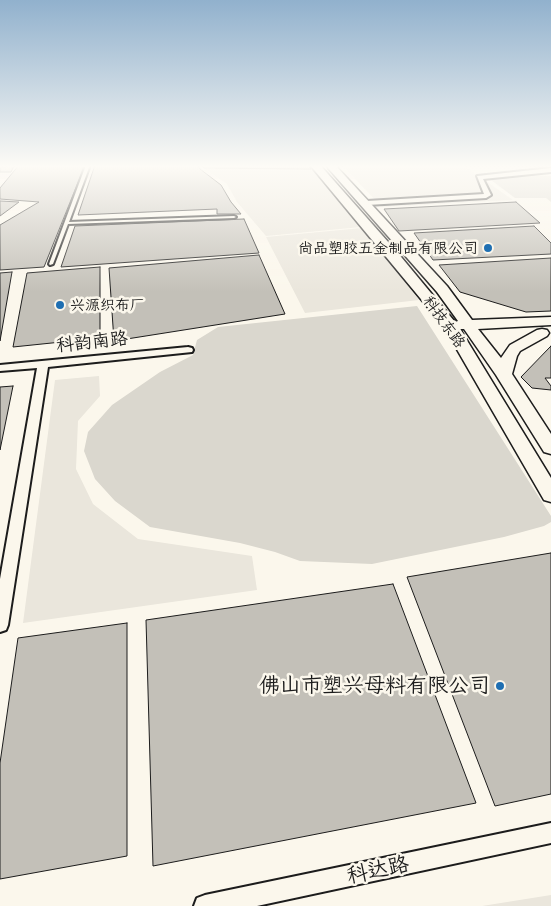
<!DOCTYPE html>
<meta charset="utf-8">
<style>
body{margin:0}
canvas{display:block;background:#fbf7ec}
</style>
<canvas width="551" height="906"></canvas>
<script>
const context = document.querySelector('canvas').getContext('2d');
context.lineJoin = 'round';
function fill(path, color) { context.fillStyle = color; context.fill(path, 'evenodd'); }
const poly = rows => new Path2D(rows.map(r => 'M' + r).join(''));
function trace(path, color, width, dash) { context.strokeStyle = color; context.lineWidth = width; context.lineCap = dash ? 'butt' : 'round'; context.setLineDash(dash || []); context.stroke(path); }
function write(font, color, halo, rows, align = 'center') {
  context.font = font + ' Mali,"LXGW WenKai TC",sans-serif'; context.lineWidth = 5; context.setLineDash([]); context.textBaseline = 'middle'; context.strokeStyle = halo; context.fillStyle = color; for (const [text, x, y, turn = 0] of rows) {
    context.save(); context.translate(x, y); context.rotate((+turn || 0) * Math.PI / 180); context.textAlign = isNaN(turn) ? turn : align; if (halo) context.strokeText(text, 0, 0); context.fillText(text, 0, 0); context.restore();
  }
}
fill(poly([
 [342,165,463,165,513,200,382,207],
 [205,169,312,169,361,227,266,236,237,202,227,184],
 [362,228,419,300,305,313,266,237],
 [99,376,100,396,78,421,76,469,93,504,138,539,252,556,257,590,23,623,55,380],
 [551,895,551,906,482,906]
]), '#eae6dc');
fill(poly([
 [526,175,551,176,551,202,546,198,515,198,491,180],
 [417,306,551,516,551,522,544,526,504,537,372,564,300,561,275,552,240,543,150,527,115,501,95,479,84,451,88,432,112,405,160,372,193,355,197,340,218,327]
]), '#dad7ce');
const building = poly([
 [19,165,85,165,44,267,0,270,0,225,39,202,0,199,0,188,19,165],
 [95,165,197,165,200,169,221,185,231,202,241,214,217,214,217,209,78,215,95,165],
 [202,165,308,165,311,169,204,168,202,165],
 [14,166,11,172,0,172,0,167,14,166],
 [0,201,19,202,0,216,0,201],
 [516,202,540,223,399,231,384,209,516,202],
 [244,219,259,253,61,267,75,226,244,219],
 [534,226,551,243,551,254,433,260,414,233,534,226],
 [259,255,285,314,114,341,109,268,259,255],
 [551,258,551,311,526,312,460,292,439,265,551,258],
 [100,267,100,338,13,347,27,273,100,267],
 [12,272,0,341,0,273,12,272],
 [551,346,551,378,545,378,551,386,551,390,532,388,521,377,551,346],
 [13,386,0,450,0,387,13,386],
 [551,553,551,794,495,806,407,577,551,553],
 [393,584,476,803,153,866,146,620,393,584],
 [127,623,127,856,0,879,0,763,18,638,127,623]
]);
fill(building, '#c3c0b8');
trace(building, '#1c1c1c', 1);
const lane = poly([
 [86,165,90,165,69,222,234,216,236,217,234,218,68,224,53,264,50,265,49,264,86,165]
]);
const street = poly([
 [551,168,551,172,483,179,491,195,486,198,367,205,363,203,367,201,484,194,477,176,551,168],
 [188,347,192,348,193,350,192,352,48,367,8,625,6,630,0,632,0,579,37,368,0,371,0,365,188,347],
 [551,823,551,843,257,906,194,906,197,898,205,895,551,823]
]);
const secondary = poly([
 [310,165,320,165,397,252,455,322,458,321,437,292,328,168,327,165,335,165,447,286,472,320,551,317,551,325,478,329,501,358,510,345,537,330,542,329,547,330,549,333,547,336,520,351,517,356,512,374,551,434,551,454,544,452,496,375,464,329,460,329,551,478,551,502,544,500,444,327,310,165]
]);
trace(lane, '#1c1c1c', 4);
trace(street, '#1c1c1c', 4);
trace(secondary, '#1c1c1c', 3);
fill(lane, '#fbf7ec');
fill(street, '#fbf7ec');
fill(secondary, '#fbf7ec');
const sky = context.createLinearGradient(0, 0, 0, 292);
sky.addColorStop(0, '#91b1cd');
sky.addColorStop(0.57, '#fdfbf6');
sky.addColorStop(1, '#fdfbf600');
context.fillStyle = sky;
context.fillRect(0, 0, 551, 292);
for (const [x, y, r, color] of [
 [488,248,5,"#1f6fb2"],
 [60,305,5,"#1f6fb2"],
 [500,686,5,"#1f6fb2"]
]) { const dot = new Path2D(); dot.arc(x, y, r, 0, 2 * Math.PI); context.fillStyle = color; context.fill(dot); trace(dot, '#fbf7ec', 2); }
write('15px', '#1c1c1c', '#fbf7ec', [
 ["尚品塑胶五金制品有限公司",478,248],
 ["兴源织布厂",70,305,"left"]
], 'right');
write('15px', '#1c1c1c', '#fbf7ec', [
 ["科技东路",444,322,54]
]);
write('18px', '#1c1c1c', '#fbf7ec', [
 ["科韵南路",92,342,-6]
]);
write('21px', '#1c1c1c', '#fbf7ec', [
 ["佛山市塑兴母料有限公司",490,686]
], 'right');
write('21px', '#1c1c1c', '#fbf7ec', [
 ["科达路",378,870,-12]
]);
</script>
